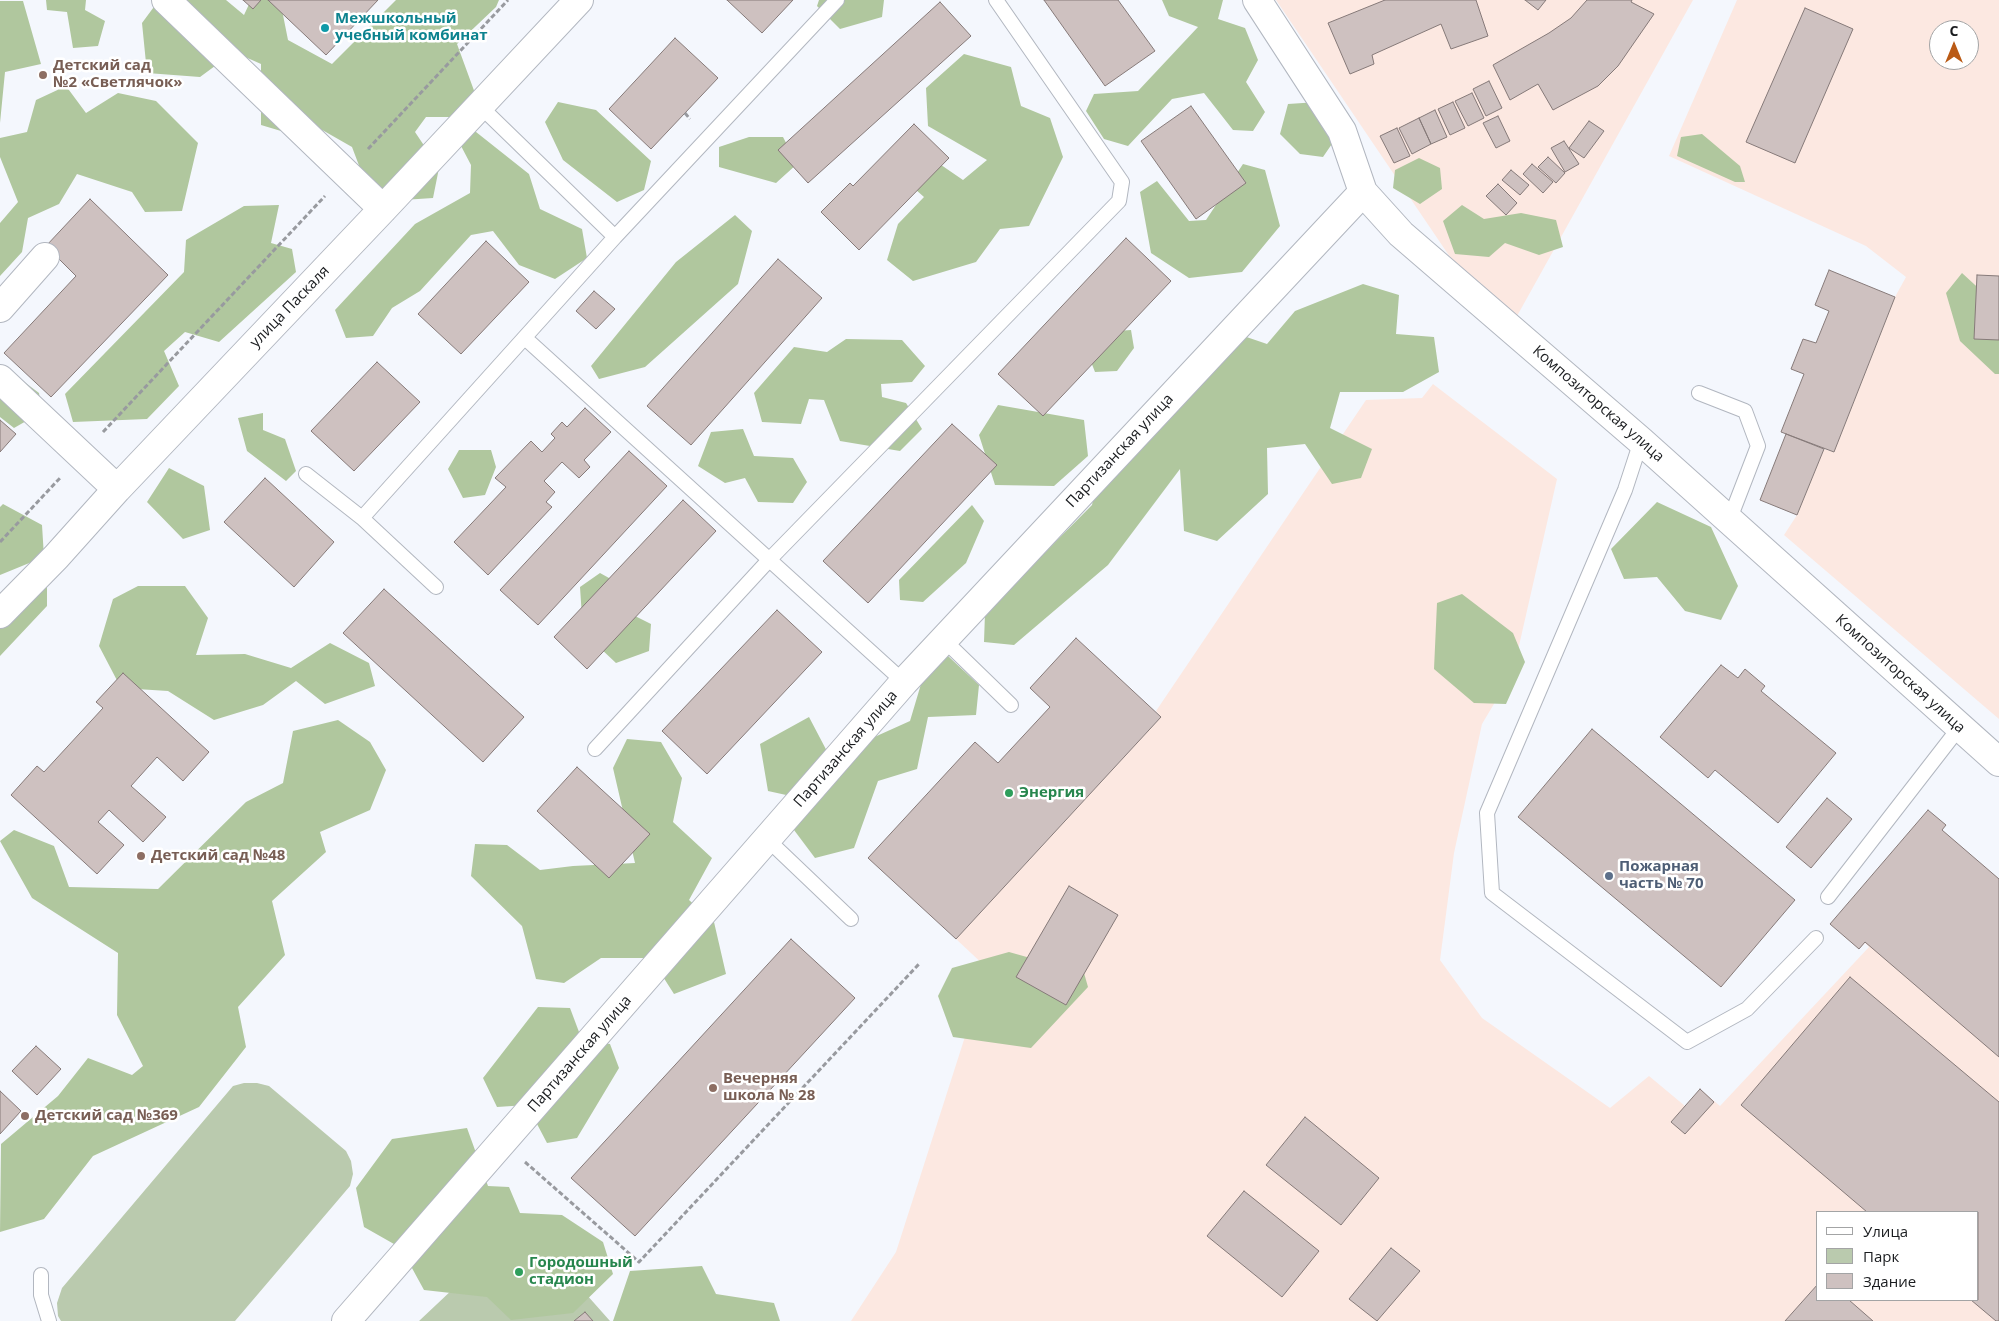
<!DOCTYPE html>
<meta charset="utf-8">
<style>
body{margin:0}
#map{position:relative;width:1999px;height:1321px;overflow:hidden;background:#f4f7fd;font-family:"Open Sans",sans-serif}
canvas{display:block}
.legend{position:absolute;left:1816px;top:1211px;width:162px;height:90px;box-sizing:border-box;background:#fff;border:1px solid #a3a4a5;margin:0;padding:6px 9px;list-style:none;font-size:15px;color:#1a1c1f}
.legend li{display:flex;align-items:center;gap:10px;height:25px}
.legend b{width:25px;border:1px solid #a3a4a5}
.north{position:absolute;left:1929px;top:20px;width:50px;height:50px;box-sizing:border-box;background:#fff;border:1px solid #a3a4a5;border-radius:50%;rotate:0deg;font-size:14px;font-weight:700;line-height:20px;text-align:center;color:#1a1c1f}
.north::after{content:'';display:block;margin:auto;width:18px;height:22px;background:#ba5a15;clip-path:polygon(50% 0,100% 100%,50% 72%,0 100%)}
</style>
<div id="map">
<canvas width="1999" height="1321"></canvas>
<ul class="legend">
<li><b style="height:6px;background:#fff"></b>Улица</li>
<li><b style="height:14px;background:#bacaae"></b>Парк</li>
<li><b style="height:14px;background:#cec1c0"></b>Здание</li>
</ul>
<div class="north">С</div>
</div>
<script>
const context = document.querySelector('canvas').getContext('2d');
context.lineJoin = 'round';
function fill(path, color) { context.fillStyle = color; context.fill(path, 'evenodd'); }
const poly = rows => new Path2D(rows.map(r => 'M' + r).join(''));
function trace(path, color, width, dash) { context.strokeStyle = color; context.lineWidth = width; context.lineCap = dash ? 'butt' : 'round'; context.setLineDash(dash || []); context.stroke(path); }
function write(font, color, halo, rows, align = 'center') {
  context.font = font + ' "Open Sans",sans-serif'; context.lineWidth = 5; context.setLineDash([]); context.textBaseline = 'middle'; context.strokeStyle = halo; context.fillStyle = color; for (const [text, x, y, turn = 0] of rows) {
    context.save(); context.translate(x, y); context.rotate((+turn || 0) * Math.PI / 180); context.textAlign = isNaN(turn) ? turn : align; if (halo) context.strokeText(text, 0, 0); context.fillText(text, 0, 0); context.restore();
  }
}
fill(poly([
 [1276,0,1693,0,1517,316,1450,257],
 [1737,0,1999,0,1999,719,1784,535,1797,515,1824,449,1834,452,1895,297,1906,277,1866,246,1669,156],
 [1939,30,1969,30,1969,60,1939,60],
 [1433,384,1557,479,1513,672,1482,724,1454,853,1440,960,1482,1018,1610,1108,1649,1076,1685,1106,1700,1089,1720,1106,1869,947,1865,943,1859,949,1830,924,1942,830,1999,879,1999,1321,851,1321,896,1252,987,968,956,939,1161,717,1156,711,1366,400,1422,398],
 [1818,1212,1978,1212,1978,1300,1818,1300]
]), '#fce8e1');
fill(poly([
 [244,1083,257,1083,269,1086,346,1151,351,1161,353,1174,350,1186,235,1321,61,1321,58,1316,57,1303,62,1288,233,1086],
 [523,1223,610,1321,419,1321]
]), '#bacaae');
fill(poly([
 [46,0,86,0,85,10,105,21,98,46,73,48,67,12,47,10],
 [159,0,226,0,244,15,251,0,280,0,288,40,332,64,396,0,499,0,496,7,457,44,476,96,456,117,426,117,415,132,439,168,433,198,403,200,366,184,352,147,310,123,281,131,261,125,261,64,234,52,200,77,147,73,142,23],
 [819,0,884,0,882,17,840,29,817,6],
 [1162,0,1223,0,1218,19,1245,28,1258,60,1246,82,1265,112,1253,131,1233,130,1204,93,1172,99,1128,146,1104,139,1086,111,1094,94,1138,91,1198,27,1169,16],
 [0,1,23,1,41,64,5,72,0,123],
 [964,54,1011,67,1021,106,1050,118,1063,157,1029,226,1000,229,976,262,913,281,887,260,898,224,924,197,907,182,928,156,963,180,987,160,928,126,926,88],
 [66,86,86,113,118,93,156,101,198,143,182,211,145,212,132,192,77,174,59,204,28,218,22,252,0,276,0,223,18,202,0,157,0,138,27,132,36,100],
 [558,102,596,110,651,161,644,190,617,202,563,160,545,122],
 [1318,102,1336,138,1323,157,1300,154,1280,134,1288,104],
 [471,128,529,174,540,209,582,229,587,258,555,279,519,265,493,231,471,235,420,291,392,308,373,336,346,338,335,310,415,224,470,193,471,165,460,144],
 [1702,134,1740,166,1745,182,1735,182,1677,156,1681,137],
 [749,137,783,137,797,164,776,183,719,167,719,147],
 [1419,158,1440,168,1442,189,1420,204,1393,188,1395,170],
 [1243,164,1265,170,1280,226,1242,272,1189,278,1151,253,1140,192,1157,181,1189,221,1206,220],
 [279,205,271,243,292,249,296,272,219,342,185,332,164,351,179,386,147,419,73,422,65,394,184,272,186,240,244,206],
 [1462,205,1484,219,1521,213,1556,220,1563,247,1539,255,1505,243,1489,257,1455,254,1443,221],
 [735,215,752,231,738,284,645,367,599,379,591,366,676,262],
 [1962,273,1999,307,1999,374,1995,374,1960,341,1946,293],
 [1363,284,1399,295,1396,334,1434,337,1439,372,1403,392,1340,392,1330,428,1372,449,1361,478,1332,484,1305,444,1267,448,1268,494,1217,541,1184,531,1180,469,1108,565,1014,645,984,642,985,613,1092,505,1100,465,1223,329,1267,344,1295,311],
 [1131,330,1134,348,1117,371,1095,372,1086,349,1103,332],
 [846,339,902,340,925,366,912,382,881,384,882,397,906,403,922,429,900,451,840,441,824,400,809,399,801,424,762,422,754,393,794,347,827,352],
 [7,369,39,393,42,412,14,428,0,417,0,374],
 [998,405,1084,420,1088,456,1054,486,995,485,979,435],
 [263,413,263,430,285,439,296,471,286,481,247,451,238,418],
 [743,429,754,456,793,458,807,482,793,503,758,502,745,478,725,483,698,466,711,432],
 [459,450,491,450,496,467,485,495,463,498,448,469],
 [169,468,204,486,210,530,183,539,147,502],
 [1657,502,1711,527,1738,586,1721,620,1685,611,1657,577,1624,579,1611,549],
 [3,504,42,525,44,557,0,575,0,507],
 [972,505,984,521,966,563,923,602,900,600,899,580],
 [600,573,618,583,623,610,651,624,649,651,616,663,583,632,580,587],
 [47,581,47,606,0,656,0,599],
 [138,586,185,586,208,618,196,655,245,654,291,668,330,643,369,663,375,686,325,704,296,681,263,705,214,720,168,691,121,688,99,646,113,599],
 [1462,594,1513,633,1525,662,1506,704,1474,703,1434,669,1437,603],
 [948,656,979,685,976,715,928,717,917,769,878,781,854,848,815,858,791,826,809,800,768,791,760,744,809,717,830,757,910,721,924,674],
 [338,720,370,742,386,770,370,810,320,832,326,852,272,901,285,955,238,1007,246,1047,199,1107,93,1156,44,1219,0,1232,1,1144,58,1096,88,1058,132,1075,143,1066,117,1015,118,953,32,898,0,841,14,830,54,846,69,887,158,889,246,802,283,783,293,731],
 [627,739,661,742,682,778,673,822,712,858,689,900,714,922,726,974,674,994,651,958,601,958,564,983,536,979,522,926,471,876,475,844,507,845,540,870,573,866,635,863,613,768],
 [1076,945,1088,987,1031,1048,953,1037,938,996,952,968,1009,952,1041,961],
 [538,1007,570,1008,582,1040,610,1044,619,1068,577,1138,547,1143,527,1105,497,1107,483,1078],
 [467,1128,488,1186,509,1187,520,1213,562,1215,603,1242,613,1274,573,1313,511,1320,487,1297,424,1290,401,1248,364,1227,356,1188,392,1139],
 [702,1266,716,1294,774,1303,780,1321,613,1321,630,1271]
]), '#b0c79e');
const building = poly([
 [243,0,261,0,253,9,243,0],
 [268,0,378,0,326,55,268,0],
 [727,0,793,0,762,33,727,0],
 [1044,0,1118,0,1155,51,1105,86,1044,0],
 [1385,0,1476,0,1488,36,1451,49,1441,24,1372,55,1374,64,1350,74,1328,23,1385,0],
 [1525,0,1546,0,1538,10,1525,0],
 [1587,0,1632,0,1631,2,1654,14,1618,66,1598,86,1553,110,1538,84,1510,100,1493,65,1549,33,1571,18,1587,0],
 [940,2,971,36,808,183,778,150,940,2],
 [1805,8,1853,29,1795,163,1746,142,1805,8],
 [675,38,718,78,651,149,609,109,675,38],
 [1489,81,1502,108,1486,116,1473,89,1489,81],
 [1472,93,1484,118,1468,126,1455,101,1472,93],
 [1453,102,1465,128,1450,135,1438,109,1453,102],
 [1191,106,1246,183,1196,219,1141,141,1191,106],
 [1435,110,1447,137,1431,144,1419,118,1435,110],
 [1498,116,1510,141,1496,148,1483,123,1498,116],
 [1419,118,1431,144,1412,154,1399,128,1419,118],
 [1589,121,1604,131,1584,158,1569,148,1589,121],
 [914,124,949,158,859,250,821,212,850,183,853,186,914,124],
 [1397,128,1410,156,1394,163,1380,136,1397,128],
 [1564,141,1579,164,1565,172,1551,148,1564,141],
 [1548,157,1565,173,1556,183,1538,167,1548,157],
 [1532,164,1553,182,1543,193,1523,174,1532,164],
 [1511,170,1529,185,1520,195,1502,180,1511,170],
 [1498,184,1517,203,1506,215,1486,196,1498,184],
 [90,199,168,275,51,397,4,353,76,276,46,246,90,199],
 [1126,238,1171,281,1043,416,998,374,1126,238],
 [486,241,529,282,461,354,418,314,486,241],
 [778,259,822,298,691,445,647,406,778,259],
 [1829,270,1895,297,1834,452,1781,432,1804,374,1791,369,1803,339,1816,343,1829,311,1815,305,1829,270],
 [1977,275,1999,276,1999,340,1974,339,1977,275],
 [594,291,615,309,596,329,576,311,594,291],
 [377,362,420,402,354,471,311,431,377,362],
 [585,408,611,432,584,460,590,467,579,478,562,462,544,481,555,492,546,502,552,507,488,575,454,542,506,487,495,478,531,441,542,452,555,438,551,434,562,422,567,427,585,408],
 [0,420,16,434,0,452,0,420],
 [952,424,997,465,868,603,823,561,952,424],
 [1786,434,1824,449,1797,515,1760,500,1786,434],
 [629,451,667,486,538,625,500,590,629,451],
 [265,478,334,542,294,587,224,522,265,478],
 [683,500,716,531,587,669,554,637,683,500],
 [384,589,524,717,483,762,343,633,384,589],
 [777,610,822,652,707,774,662,731,777,610],
 [1076,638,1161,717,956,939,868,858,975,742,998,763,1050,707,1030,688,1076,638],
 [1721,665,1738,678,1745,669,1765,686,1761,691,1836,753,1778,823,1715,770,1708,778,1660,737,1721,665],
 [123,673,209,752,183,781,157,757,131,786,166,817,143,842,109,810,98,822,124,845,97,874,11,795,37,766,44,772,103,708,96,702,123,673],
 [1592,729,1795,900,1721,987,1518,817,1592,729],
 [577,767,650,834,609,878,537,811,577,767],
 [1827,798,1852,819,1811,868,1786,847,1827,798],
 [1928,810,1946,825,1942,830,1999,879,1999,1057,1865,942,1859,949,1830,924,1928,810],
 [1069,886,1118,915,1066,1005,1016,977,1069,886],
 [791,939,855,998,635,1236,571,1178,791,939],
 [1850,977,1999,1102,1999,1321,1996,1321,1971,1300,1978,1300,1978,1212,1867,1212,1741,1105,1850,977],
 [36,1046,61,1069,37,1095,12,1071,36,1046],
 [1700,1089,1714,1102,1685,1134,1671,1122,1700,1089],
 [0,1091,21,1111,0,1134,0,1091],
 [1305,1117,1379,1178,1341,1225,1266,1165,1305,1117],
 [1244,1191,1319,1251,1282,1297,1207,1236,1244,1191],
 [1391,1248,1420,1271,1377,1321,1349,1299,1391,1248],
 [1818,1284,1818,1300,1849,1300,1873,1321,1785,1321,1818,1284],
 [585,1312,593,1321,574,1321,585,1312]
]);
fill(building, '#cec1c0');
trace(building, '#867a79', 1);
const service = poly([
 [615,237,837,0],
 [525,338,904,682],
 [1699,393,1745,411,1758,446,1729,521],
 [1641,441,1625,490,1487,813,1492,893,1687,1042,1747,1009,1816,938],
 [306,474,362,518,436,587],
 [362,518,615,237,480,106],
 [944,640,1011,705],
 [595,749,769,560,1119,201,1122,182,996,0],
 [767,839,851,919],
 [1828,897,1959,728],
 [41,1275,41,1295,49,1321]
]);
const minor = poly([
 [166,0,383,209],
 [1257,0,1342,131,1363,192,1401,234,1641,441,1999,762],
 [0,308,45,257],
 [0,379,117,489],
 [0,614,56,557,117,489,383,209,579,0],
 [346,1321,904,682,1363,192]
]);
trace(service, '#b2b7c0', 16);
trace(minor, '#b2b7c0', 30);
trace(poly([
 [685,113,690,119],
 [368,149,508,0],
 [103,432,325,196],
 [0,542,60,478],
 [525,1162,639,1262,919,964]
]), '#989a9f', 3, [5, 2.5]);
trace(service, '#fff', 14);
trace(minor, '#fff', 28);
for (const [x, y, r, color] of [
 [325,28,5,"#0f9aa8"],
 [43,75,5,"#8d6e63"],
 [1009,793,5,"#2e9e5b"],
 [141,856,5,"#8d6e63"],
 [1609,876,5,"#5c6f8a"],
 [713,1088,5,"#8d6e63"],
 [25,1116,5,"#8d6e63"],
 [519,1272,5,"#2e9e5b"]
]) { const dot = new Path2D(); dot.arc(x, y, r, 0, 2 * Math.PI); context.fillStyle = color; context.fill(dot); trace(dot, '#fff', 2); }
write('bold 15px', '#0d838f', '#fff', [
 ["Межшкольный",335,19],
 ["учебный комбинат",335,36]
], 'left');
write('bold 15px', '#785e54', '#fff', [
 ["Детский сад",53,66],
 ["№2 «Светлячок»",53,83],
 ["Детский сад №48",151,856],
 ["Вечерняя",723,1079],
 ["школа № 28",723,1096],
 ["Детский сад №369",35,1116]
], 'left');
write('15px', '#1a1c1f', '#fff', [
 ["улица Паскаля",290,307,-46],
 ["Композиторская улица",1598,404,41],
 ["Партизанская улица",1120,451,-47],
 ["Композиторская улица",1900,674,42],
 ["Партизанская улица",846,749,-49],
 ["Партизанская улица",580,1054,-49]
]);
write('bold 15px', '#27864d', '#fff', [
 ["Энергия",1019,793],
 ["Городошный",529,1263],
 ["стадион",529,1280]
], 'left');
write('bold 15px', '#4e5e75', '#fff', [
 ["Пожарная",1619,867],
 ["часть № 70",1619,884]
], 'left');
</script>
